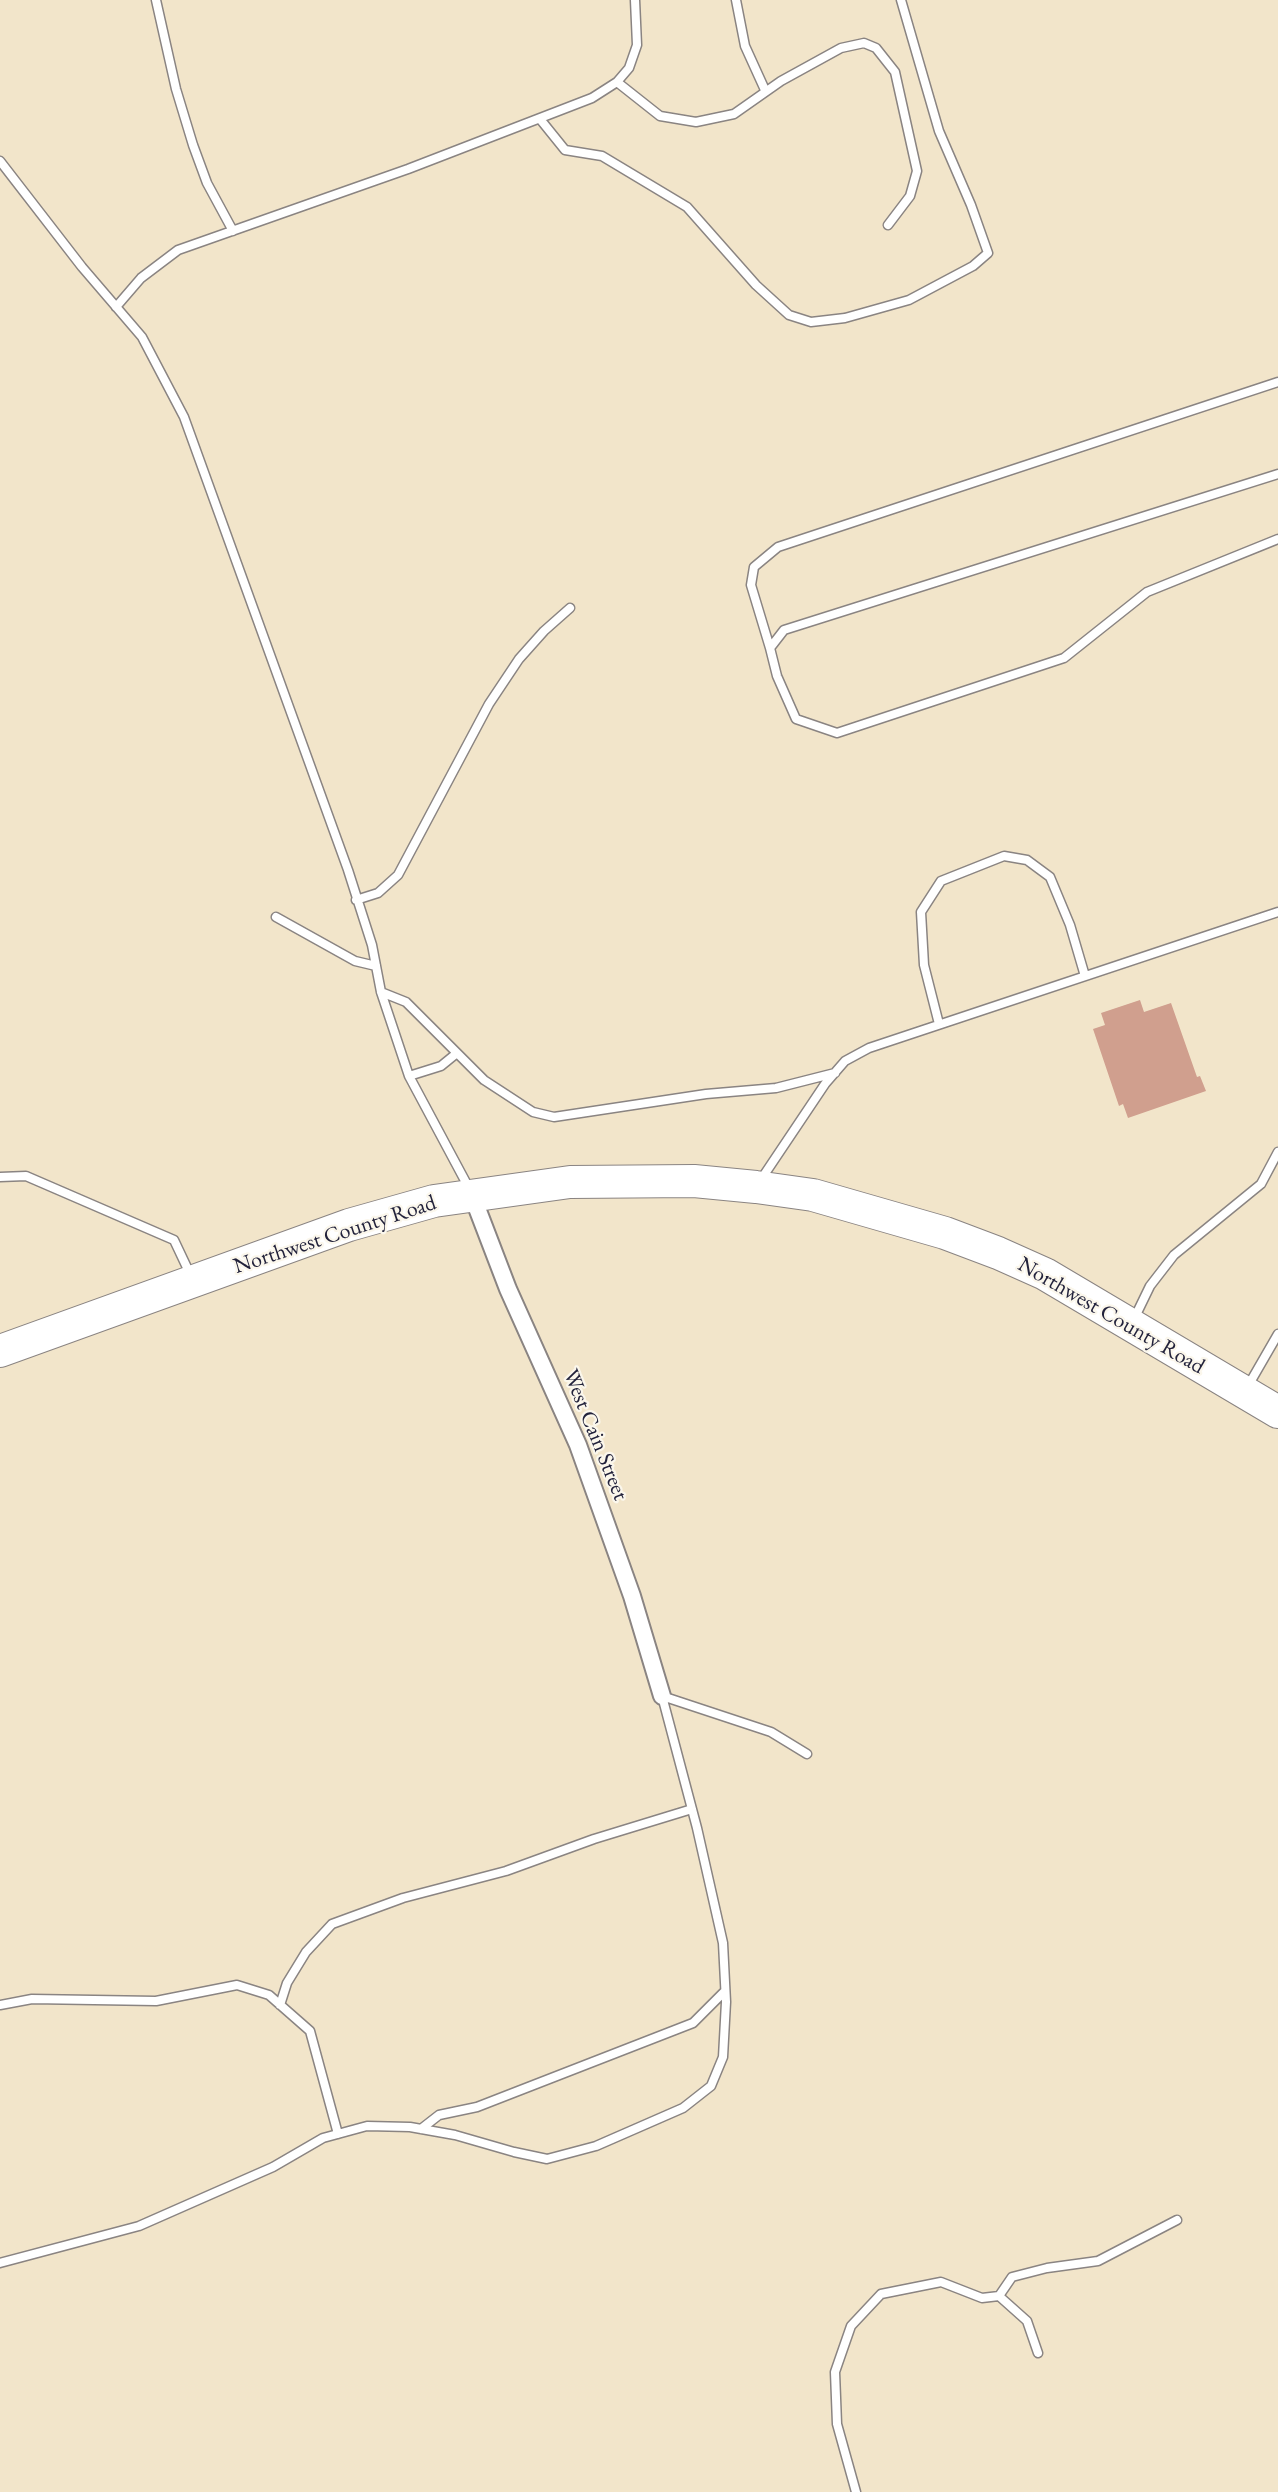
<!DOCTYPE html>
<style>
body{margin:0}
canvas{display:block;background:#f2e5ca}
</style>
<canvas width="1278" height="2492"></canvas>
<script>
const context = document.querySelector('canvas').getContext('2d');
context.lineJoin = 'round';
function fill(path, color) { context.fillStyle = color; context.fill(path, 'evenodd'); }
const poly = rows => new Path2D(rows.map(r => 'M' + r).join(''));
function trace(path, color, width, dash) { context.strokeStyle = color; context.lineWidth = width; context.lineCap = dash ? 'butt' : 'round'; context.setLineDash(dash || []); context.stroke(path); }
function write(font, color, halo, rows, align = 'center') {
  context.font = font + ' "EB Garamond",serif'; context.lineWidth = 4.5; context.setLineDash([]); context.textBaseline = 'middle'; context.strokeStyle = halo; context.fillStyle = color; for (const [text, x, y, turn = 0] of rows) {
    context.save(); context.translate(x, y); context.rotate((+turn || 0) * Math.PI / 180); context.textAlign = isNaN(turn) ? turn : align; if (halo) context.strokeText(text, 0, 0); context.fillText(text, 0, 0); context.restore();
  }
}
fill(poly([
 [1140,1000,1144,1012,1171,1003,1197,1077,1200,1076,1206,1091,1128,1118,1123,1104,1119,1106,1093,1029,1105,1025,1101,1013]
]), '#d09f8e');
const lane = poly([
 [156,0,176,89,193,145,207,183,233,231],
 [736,0,745,46,765,90],
 [617,82,660,116,696,122,734,114,781,81,841,48,864,43,876,48,895,72,917,171,910,196,888,225],
 [540,119,565,150,602,156,687,207,756,285,789,315,811,322,845,318,909,300,973,266,988,253,971,205,939,131,901,0],
 [0,161,82,267,142,337,184,417,348,870,372,945,381,992,409,1076,470,1190],
 [116,307,141,278,178,250,408,169,592,98,617,82,629,68,637,45,635,0],
 [1278,474,784,630,770,648,777,676,796,719,837,733,1064,658,1147,592,1278,539],
 [770,648,751,585,754,567,778,547,1278,382],
 [356,900,378,893,398,875,489,704,519,659,544,631,570,608],
 [276,917,355,961,376,966],
 [381,992,406,1002,484,1080,533,1112,554,1117,706,1094,776,1088,835,1073],
 [939,1024,924,965,921,912,941,881,1004,856,1027,860,1050,877,1070,925,1085,976],
 [409,1076,441,1066,457,1053],
 [0,1177,26,1176,174,1240,191,1276],
 [760,1181,825,1084,845,1061,869,1048,1278,912],
 [1134,1319,1150,1286,1174,1255,1261,1184,1278,1152],
 [1248,1386,1278,1334],
 [662,1696,771,1732,807,1754],
 [0,2005,32,1999,156,2001,237,1985,269,1995,310,2031,338,2134],
 [280,2005,287,1983,306,1952,332,1924,403,1898,506,1871,594,1839,692,1809],
 [421,2129,439,2115,477,2107,693,2023,725,1991],
 [0,2263,139,2226,273,2167,323,2138,367,2126,410,2127,455,2135,514,2152,547,2159,596,2146,683,2108,711,2086,723,2057,726,2002,723,1943,697,1828,662,1696],
 [999,2296,1027,2321,1038,2353],
 [856,2492,837,2424,835,2372,851,2326,881,2294,941,2282,982,2298,999,2296,1012,2277,1047,2268,1098,2261,1177,2220]
]);
const street = poly([
 [472,1195,508,1289,578,1445,632,1596,662,1696]
]);
const highway = poly([
 [0,1351,349,1225,434,1201,570,1182,694,1181,756,1187,813,1195,945,1233,998,1253,1045,1274,1278,1412]
]);
trace(lane, '#8a8482', 11);
trace(street, '#8a8482', 20);
trace(highway, '#8a8482', 34);
trace(lane, '#fff', 8);
trace(street, '#fff', 16);
trace(highway, '#fff', 32);
write('22px', '#22223b', '#fbf7ec', [
 ["Northwest County Road",335,1235,-18],
 ["Northwest County Road",1111,1316,30],
 ["West Cain Street",595,1435,68]
]);
</script>
